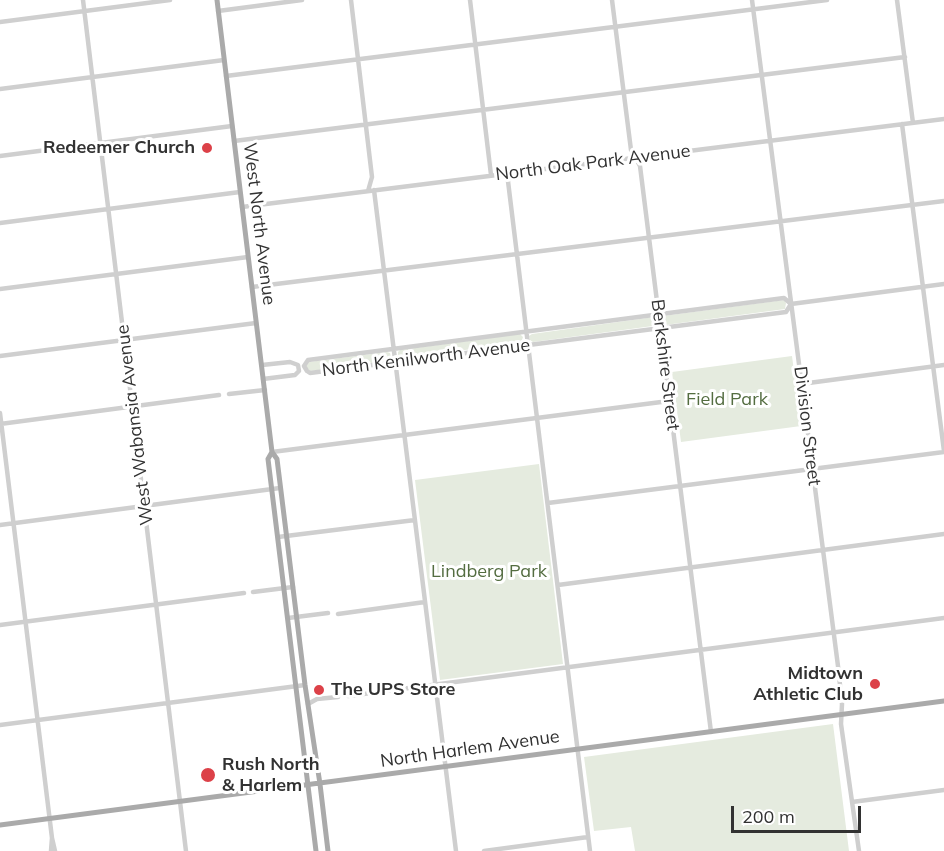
<!DOCTYPE html>
<style>
body{margin:0}
#map{position:relative;width:944px;height:851px;overflow:hidden;background:#fff;font-family:Mulish,sans-serif}
canvas{display:block}
.scale{position:absolute;left:731px;top:806px;width:130px;height:27px;box-sizing:border-box;border:3px solid #323232;border-top:0;padding-left:8px;font-size:18px;line-height:21px;white-space:nowrap;color:#323232;-webkit-text-stroke:4px #fff;paint-order:stroke}
</style>
<div id="map">
<canvas width="944" height="851"></canvas>
<div class="scale">200 m</div>
</div>
<script>
const context = document.querySelector('canvas').getContext('2d');
context.lineJoin = 'round';
function fill(path, color) { context.fillStyle = color; context.fill(path, 'evenodd'); }
const poly = rows => new Path2D(rows.map(r => 'M' + r).join(''));
function trace(path, color, width, dash) { context.strokeStyle = color; context.lineWidth = width; context.lineCap = dash ? 'butt' : 'round'; context.setLineDash(dash || []); context.stroke(path); }
function write(font, color, halo, rows, align = 'center') {
  context.font = font + ' Mulish,sans-serif'; context.lineWidth = 6; context.setLineDash([]); context.textBaseline = 'middle'; context.strokeStyle = halo; context.fillStyle = color; for (const [text, x, y, turn = 0] of rows) {
    context.save(); context.translate(x, y); context.rotate((+turn || 0) * Math.PI / 180); context.textAlign = isNaN(turn) ? turn : align; if (halo) context.strokeText(text, 0, 0); context.fillText(text, 0, 0); context.restore();
  }
}
fill(poly([
 [784,300,786,303,785,309,665,325,662,323,663,316],
 [654,317,656,324,653,326,533,342,530,340,529,336,532,334],
 [520,334,523,337,521,343,401,358,398,357,398,352,400,350],
 [387,352,390,353,391,358,388,361,310,371,306,367,309,362],
 [792,356,801,426,681,442,672,372],
 [539,464,563,664,440,680,415,480],
 [833,724,849,851,635,851,631,827,594,831,584,757]
]), '#e5ebdf');
trace(poly([
 [83,0,186,851],
 [351,0,372,177,368,191],
 [470,0,491,175],
 [612,0,631,150,640,166,711,732],
 [752,0,838,666,842,704,841,724,859,851],
 [897,0,913,123],
 [218,11,302,0],
 [0,22,170,0],
 [226,76,827,0],
 [0,89,224,60],
 [902,124,944,451],
 [234,141,905,57],
 [0,156,232,126],
 [507,173,590,851],
 [374,190,456,851],
 [242,207,944,119],
 [0,223,240,192],
 [252,287,944,201],
 [0,289,248,257],
 [791,304,784,298,308,360,304,366,307,371,310,373,396,362,786,312,791,304,944,284],
 [0,356,256,323],
 [262,365,290,362,298,365,299,371,295,375,263,379],
 [801,384,944,365],
 [229,394,265,390],
 [0,413,52,838,55,851],
 [0,424,219,395],
 [272,452,669,401],
 [548,503,944,452],
 [0,525,280,488],
 [278,537,415,520],
 [558,585,944,534],
 [253,592,293,587],
 [338,614,425,602],
 [288,618,328,613],
 [0,625,244,593],
 [348,696,944,618],
 [308,704,317,699,338,697],
 [0,725,305,685],
 [852,802,944,790],
 [51,851,52,838],
 [484,851,588,837]
]), '#cfcfcf', 4.5);
trace(poly([
 [217,0,272,452,277,459,305,685,320,784,328,851],
 [272,452,268,459,316,851],
 [0,825,944,701]
]), '#aaa', 5);
for (const [x, y, r, color] of [
 [207,148,6,"#dc4148"],
 [875,684,6,"#dc4148"],
 [319,690,6,"#dc4148"],
 [208,775,8,"#dc4148"]
]) { const dot = new Path2D(); dot.arc(x, y, r, 0, 2 * Math.PI); context.fillStyle = color; context.fill(dot); trace(dot, '#fff', 2); }
write('bold 18px', '#323232', '#fff', [
 ["Redeemer Church",195,148],
 ["Midtown",863,674],
 ["Athletic Club",863,695],
 ["The UPS Store",331,690,"left"],
 ["Rush North",222,765,"left"],
 ["& Harlem",222,786,"left"]
], 'right');
write('18px', '#323232', '#fff', [
 ["North Oak Park Avenue",593,163,-7],
 ["West North Avenue",259,224,83],
 ["North Kenilworth Avenue",426,358,-7],
 ["Berkshire Street",665,365,83],
 ["West Wabansia Avenue",135,425,-97],
 ["Division Street",807,426,83],
 ["North Harlem Avenue",470,749,-8]
]);
write('18px', '#546d41', '#fff', [
 ["Field Park",727,400],
 ["Lindberg Park",489,572]
]);
</script>
